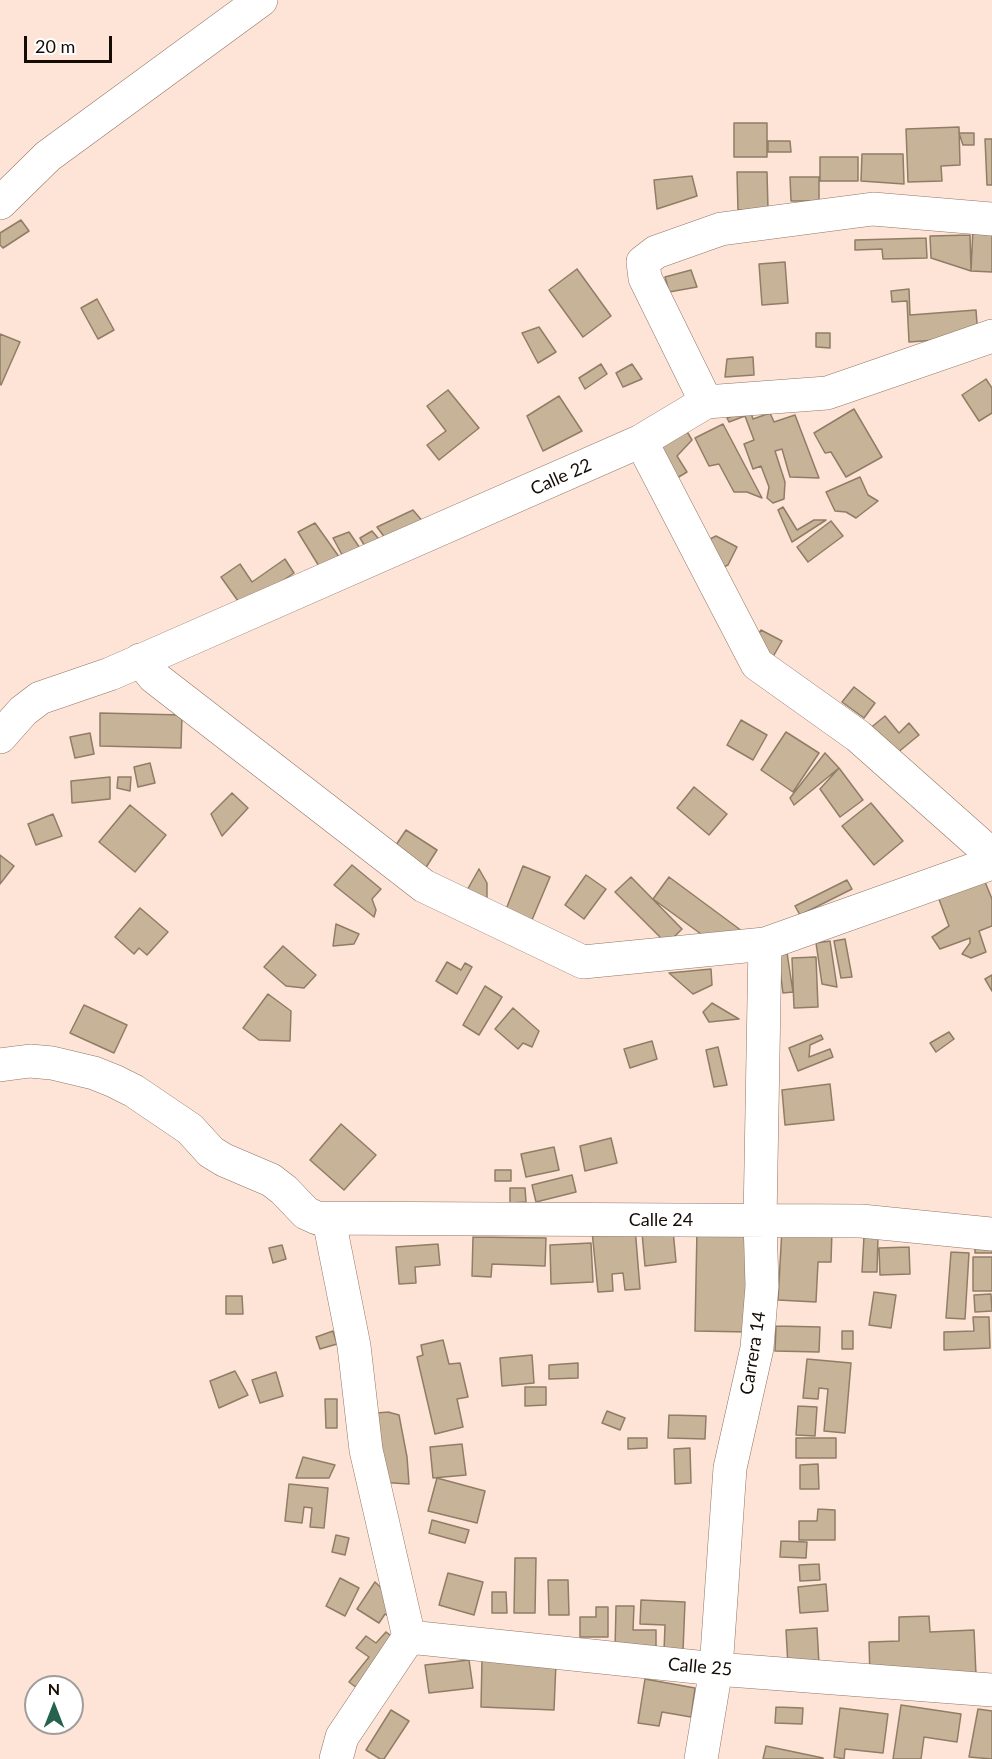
<!DOCTYPE html>
<style>
body{margin:0}
#map{position:relative;width:992px;height:1759px;overflow:hidden;background:#fee4d6;font-family:Lato,sans-serif}
canvas{display:block}
.north{position:absolute;left:24px;top:1675px;width:60px;height:60px;box-sizing:border-box;background:#fff;border:2px solid #a19d9b;border-radius:50%;rotate:0deg;font-size:16px;font-weight:700;line-height:24px;text-align:center;color:#150b05}
.north::after{content:'';display:block;margin:auto;width:21px;height:27px;background:#26634f;clip-path:polygon(50% 0,100% 100%,50% 72%,0 100%)}
.scale{position:absolute;left:24px;top:36px;width:88px;height:27px;box-sizing:border-box;border:3px solid #150b05;border-top:0;padding-left:8px;font-size:18px;line-height:21px;white-space:nowrap;color:#150b05;-webkit-text-stroke:4px #fff;paint-order:stroke}
</style>
<div id="map">
<canvas width="992" height="1759"></canvas>
<div class="north">N</div>
<div class="scale">20 m</div>
</div>
<script>
const context = document.querySelector('canvas').getContext('2d');
context.lineJoin = 'round';
function fill(path, color) { context.fillStyle = color; context.fill(path, 'evenodd'); }
const poly = rows => new Path2D(rows.map(r => 'M' + r).join(''));
function trace(path, color, width, dash) { context.strokeStyle = color; context.lineWidth = width; context.lineCap = dash ? 'butt' : 'round'; context.setLineDash(dash || []); context.stroke(path); }
function write(font, color, halo, rows, align = 'center') {
  context.font = font + ' Lato,sans-serif'; context.lineWidth = 6; context.setLineDash([]); context.textBaseline = 'middle'; context.strokeStyle = halo; context.fillStyle = color; for (const [text, x, y, turn = 0] of rows) {
    context.save(); context.translate(x, y); context.rotate((+turn || 0) * Math.PI / 180); context.textAlign = isNaN(turn) ? turn : align; if (halo) context.strokeText(text, 0, 0); context.fillText(text, 0, 0); context.restore();
  }
}
const building = poly([
 [734,123,767,123,767,157,734,157,734,123],
 [959,127,960,165,941,166,942,181,908,182,906,129,959,127],
 [959,133,974,133,974,145,963,145,959,133],
 [985,139,992,139,992,185,987,185,985,139],
 [768,141,790,141,791,152,768,152,768,141],
 [862,154,903,154,904,184,861,181,862,154],
 [820,157,858,157,858,181,820,181,820,157],
 [737,172,767,172,768,209,738,210,737,172],
 [692,176,697,196,657,209,654,180,692,176],
 [790,177,819,177,819,201,791,201,790,177],
 [21,220,29,231,3,248,0,245,0,233,21,220],
 [973,228,992,229,992,272,971,271,973,228],
 [970,235,971,271,931,258,930,236,970,235],
 [926,238,927,258,883,259,882,249,855,250,855,240,926,238],
 [785,262,788,303,762,305,759,264,785,262],
 [577,269,611,316,583,337,549,290,577,269],
 [691,270,697,287,669,292,665,277,691,270],
 [909,289,910,315,976,310,978,337,909,342,907,301,892,302,891,291,909,289],
 [97,299,114,330,98,339,81,308,97,299],
 [539,327,556,352,538,363,522,333,539,327],
 [816,333,830,333,830,348,816,347,816,333],
 [0,334,20,342,1,385,0,384,0,334],
 [753,357,754,375,725,377,727,359,753,357],
 [601,364,607,374,585,389,579,378,601,364],
 [632,364,642,379,623,387,616,373,632,364],
 [986,379,992,388,992,413,979,421,962,395,986,379],
 [448,390,479,428,439,460,427,445,446,431,427,406,448,390],
 [559,396,582,431,543,451,527,416,559,396],
 [854,409,882,457,846,477,831,452,825,453,814,433,854,409],
 [750,410,753,419,770,413,774,422,795,415,819,478,790,477,782,449,775,451,785,482,784,499,773,503,767,498,769,487,761,466,753,469,744,444,754,440,745,416,729,422,727,418,750,410],
 [723,424,762,498,747,492,734,492,719,464,709,466,695,438,723,424],
 [686,430,692,440,677,456,687,472,672,481,652,451,686,430],
 [860,477,868,495,878,501,856,518,846,512,835,511,826,492,860,477],
 [783,507,797,530,814,520,826,520,792,542,778,510,783,507],
 [413,510,424,523,388,542,377,527,413,510],
 [831,521,843,536,808,562,797,547,831,521],
 [315,523,342,561,322,571,298,532,315,523],
 [372,531,384,545,369,553,360,538,372,531],
 [349,532,364,554,347,564,333,538,349,532],
 [716,536,737,547,728,565,717,570,702,543,716,536],
 [285,559,294,573,243,608,221,577,240,564,252,582,285,559],
 [761,630,782,641,770,662,753,643,761,630],
 [854,687,875,703,864,718,842,702,854,687],
 [100,713,182,715,181,748,100,746,100,713],
 [885,716,899,733,909,723,919,735,891,758,868,730,885,716],
 [741,720,767,735,753,760,727,745,741,720],
 [786,732,819,753,793,792,761,770,786,732],
 [90,733,94,754,75,758,70,737,90,733],
 [825,753,839,768,794,805,790,798,825,753],
 [150,763,155,783,138,787,134,767,150,763],
 [839,768,863,800,840,817,820,789,839,768],
 [110,777,110,799,72,803,71,781,110,777],
 [118,777,131,777,130,791,117,788,118,777],
 [694,787,727,814,709,835,677,808,694,787],
 [232,793,248,808,222,836,211,814,232,793],
 [871,803,903,841,874,865,842,826,871,803],
 [130,805,166,835,135,872,99,842,130,805],
 [53,814,62,836,36,845,28,824,53,814],
 [406,830,437,850,420,877,388,857,406,830],
 [0,855,14,866,0,884,0,855],
 [352,865,381,889,372,899,376,910,374,917,334,885,352,865],
 [523,866,550,877,529,927,503,917,523,866],
 [479,869,487,883,487,904,462,899,479,869],
 [586,875,606,889,584,919,565,905,586,875],
 [631,877,682,929,667,944,615,892,631,877],
 [669,877,742,931,712,942,653,899,669,877],
 [983,877,992,899,992,926,979,931,986,952,971,958,962,954,970,943,970,938,940,949,932,937,949,926,937,894,983,877],
 [847,880,852,889,800,915,795,906,847,880],
 [140,908,168,932,147,955,139,948,134,954,115,937,140,908],
 [336,924,359,934,354,944,333,946,336,924],
 [845,939,852,977,841,978,834,941,845,939],
 [830,941,837,987,822,984,816,943,830,941],
 [283,946,316,975,304,988,286,986,264,967,283,946],
 [786,946,793,992,783,993,777,948,786,946],
 [816,957,818,1007,794,1008,792,958,816,957],
 [447,962,461,970,465,963,472,967,457,994,436,981,447,962],
 [711,969,712,985,693,994,669,973,711,969],
 [992,975,992,991,985,979,992,975],
 [485,986,502,997,479,1035,463,1025,485,986],
 [268,994,291,1011,290,1041,259,1040,243,1028,268,994],
 [712,1003,739,1019,709,1022,703,1012,712,1003],
 [84,1005,127,1025,114,1053,70,1033,84,1005],
 [513,1008,539,1031,532,1047,523,1043,518,1049,495,1029,513,1008],
 [949,1032,954,1039,936,1052,930,1043,949,1032],
 [821,1035,823,1039,810,1045,809,1057,830,1049,833,1057,798,1071,789,1048,821,1035],
 [652,1041,657,1059,630,1068,624,1049,652,1041],
 [718,1047,727,1085,714,1087,706,1050,718,1047],
 [830,1084,834,1120,785,1125,782,1090,830,1084],
 [341,1124,376,1155,344,1190,310,1160,341,1124],
 [611,1138,617,1163,585,1171,580,1146,611,1138],
 [554,1147,559,1170,526,1177,521,1154,554,1147],
 [495,1170,511,1170,511,1181,495,1181,495,1170],
 [572,1175,576,1192,536,1202,532,1185,572,1175],
 [510,1188,525,1188,526,1202,510,1203,510,1188],
 [635,1227,640,1289,625,1290,623,1273,612,1274,613,1291,598,1292,592,1231,635,1227],
 [697,1229,750,1230,749,1332,695,1331,697,1229],
 [782,1229,832,1231,831,1262,818,1262,816,1302,778,1300,782,1229],
 [673,1230,676,1262,645,1266,642,1233,673,1230],
 [864,1236,878,1237,877,1272,862,1272,864,1236],
 [473,1237,546,1238,545,1266,492,1264,491,1277,472,1276,473,1237],
 [591,1243,593,1282,551,1284,550,1245,591,1243],
 [975,1243,992,1243,992,1253,975,1253,975,1243],
 [438,1244,440,1265,415,1267,416,1283,399,1284,396,1247,438,1244],
 [282,1245,286,1259,273,1263,269,1248,282,1245],
 [909,1247,910,1274,880,1275,879,1248,909,1247],
 [951,1252,969,1253,965,1319,946,1318,951,1252],
 [973,1257,992,1257,992,1291,973,1291,973,1257],
 [874,1292,896,1295,891,1328,869,1325,874,1292],
 [991,1294,992,1311,975,1312,974,1295,991,1294],
 [226,1296,242,1296,243,1314,226,1314,226,1296],
 [973,1317,989,1317,990,1348,944,1350,944,1332,974,1331,973,1317],
 [776,1326,820,1327,819,1352,775,1351,776,1326],
 [333,1331,337,1344,320,1349,316,1337,333,1331],
 [842,1331,853,1331,853,1349,842,1349,842,1331],
 [443,1340,449,1364,460,1363,468,1397,457,1399,463,1427,435,1434,417,1357,423,1355,421,1345,443,1340],
 [532,1355,534,1383,502,1386,500,1358,532,1355],
 [807,1359,851,1363,845,1433,824,1431,828,1389,819,1388,818,1399,803,1398,807,1359],
 [578,1363,578,1378,549,1379,549,1365,578,1363],
 [235,1371,248,1395,219,1408,210,1381,235,1371],
 [276,1372,283,1396,260,1403,252,1380,276,1372],
 [525,1387,546,1387,546,1405,525,1406,525,1387],
 [325,1399,337,1399,337,1428,326,1428,325,1399],
 [798,1406,817,1407,815,1436,796,1435,798,1406],
 [607,1411,625,1418,620,1430,602,1423,607,1411],
 [388,1412,399,1415,407,1457,409,1484,378,1482,377,1413,388,1412],
 [669,1415,706,1416,705,1439,668,1438,669,1415],
 [628,1438,647,1438,647,1448,628,1449,628,1438],
 [796,1438,836,1438,836,1458,796,1458,796,1438],
 [462,1444,466,1475,433,1478,430,1447,462,1444],
 [690,1448,691,1483,675,1484,674,1449,690,1448],
 [303,1457,335,1465,329,1478,296,1478,303,1457],
 [818,1464,819,1489,800,1489,800,1465,818,1464],
 [437,1478,485,1491,477,1523,428,1511,437,1478],
 [289,1484,328,1488,324,1528,310,1527,312,1508,304,1507,302,1523,285,1521,289,1484],
 [818,1509,835,1510,835,1540,799,1540,799,1521,817,1521,818,1509],
 [432,1520,469,1530,465,1543,429,1533,432,1520],
 [336,1535,349,1538,345,1555,332,1552,336,1535],
 [781,1541,807,1542,806,1558,780,1557,781,1541],
 [515,1558,536,1558,535,1613,514,1613,515,1558],
 [819,1564,820,1580,800,1581,799,1565,819,1564],
 [448,1573,483,1582,474,1615,439,1605,448,1573],
 [340,1578,359,1588,345,1616,326,1606,340,1578],
 [548,1580,568,1580,569,1615,549,1615,548,1580],
 [375,1582,397,1603,391,1618,385,1614,379,1623,357,1609,375,1582],
 [826,1584,828,1611,800,1613,798,1587,826,1584],
 [492,1592,506,1592,507,1613,492,1613,492,1592],
 [641,1600,685,1602,683,1651,664,1651,665,1625,640,1624,641,1600],
 [616,1606,634,1606,633,1630,656,1630,656,1650,615,1649,616,1606],
 [596,1607,608,1607,608,1637,580,1637,580,1617,596,1617,596,1607],
 [929,1616,930,1632,974,1630,976,1675,870,1677,869,1642,899,1641,899,1617,929,1616],
 [817,1628,819,1664,788,1666,786,1630,817,1628],
 [386,1632,399,1642,361,1691,349,1682,369,1657,356,1648,366,1636,376,1643,386,1632],
 [469,1660,473,1688,429,1693,425,1665,469,1660],
 [482,1660,556,1662,554,1710,481,1707,482,1660],
 [645,1679,695,1688,691,1717,662,1712,659,1726,638,1723,645,1679],
 [901,1705,961,1714,957,1742,924,1737,921,1759,893,1759,901,1705],
 [776,1707,803,1708,802,1724,775,1723,776,1707],
 [840,1708,888,1714,883,1753,845,1749,844,1759,834,1757,840,1708],
 [978,1709,992,1711,992,1759,969,1757,978,1709],
 [391,1710,409,1721,384,1759,380,1759,366,1750,391,1710],
 [766,1746,823,1758,823,1759,763,1759,766,1746]
]);
fill(building, '#c6b398');
trace(building, '#907d65', 1.5);
const minor = poly([
 [0,203,48,156,261,0],
 [706,402,645,278,643,262,656,252,721,229,873,209,992,219],
 [641,441,757,664,858,736,992,855],
 [140,660,154,677,424,886,583,962,765,944,992,863],
 [0,737,23,711,40,698,110,674,156,654,641,441,706,402,827,393,992,336],
 [0,1065,30,1061,52,1063,94,1073,114,1081,134,1091,190,1129,211,1152,224,1160,271,1180,284,1190,306,1213,317,1218,861,1221,992,1234],
 [329,1220,354,1346,366,1450,409,1637,342,1737,336,1759],
 [409,1637,716,1669,992,1690],
 [701,1759,716,1669,730,1468,757,1348,762,1286,760,1220,765,944]
]);
trace(minor, '#917565', 34);
trace(minor, '#fff', 33);
write('18px', '#150b05', '#fff', [
 ["Calle 22",561,477,-24],
 ["Calle 24",661,1220],
 ["Carrera 14",753,1353,-81],
 ["Calle 25",700,1667,5]
]);
</script>
